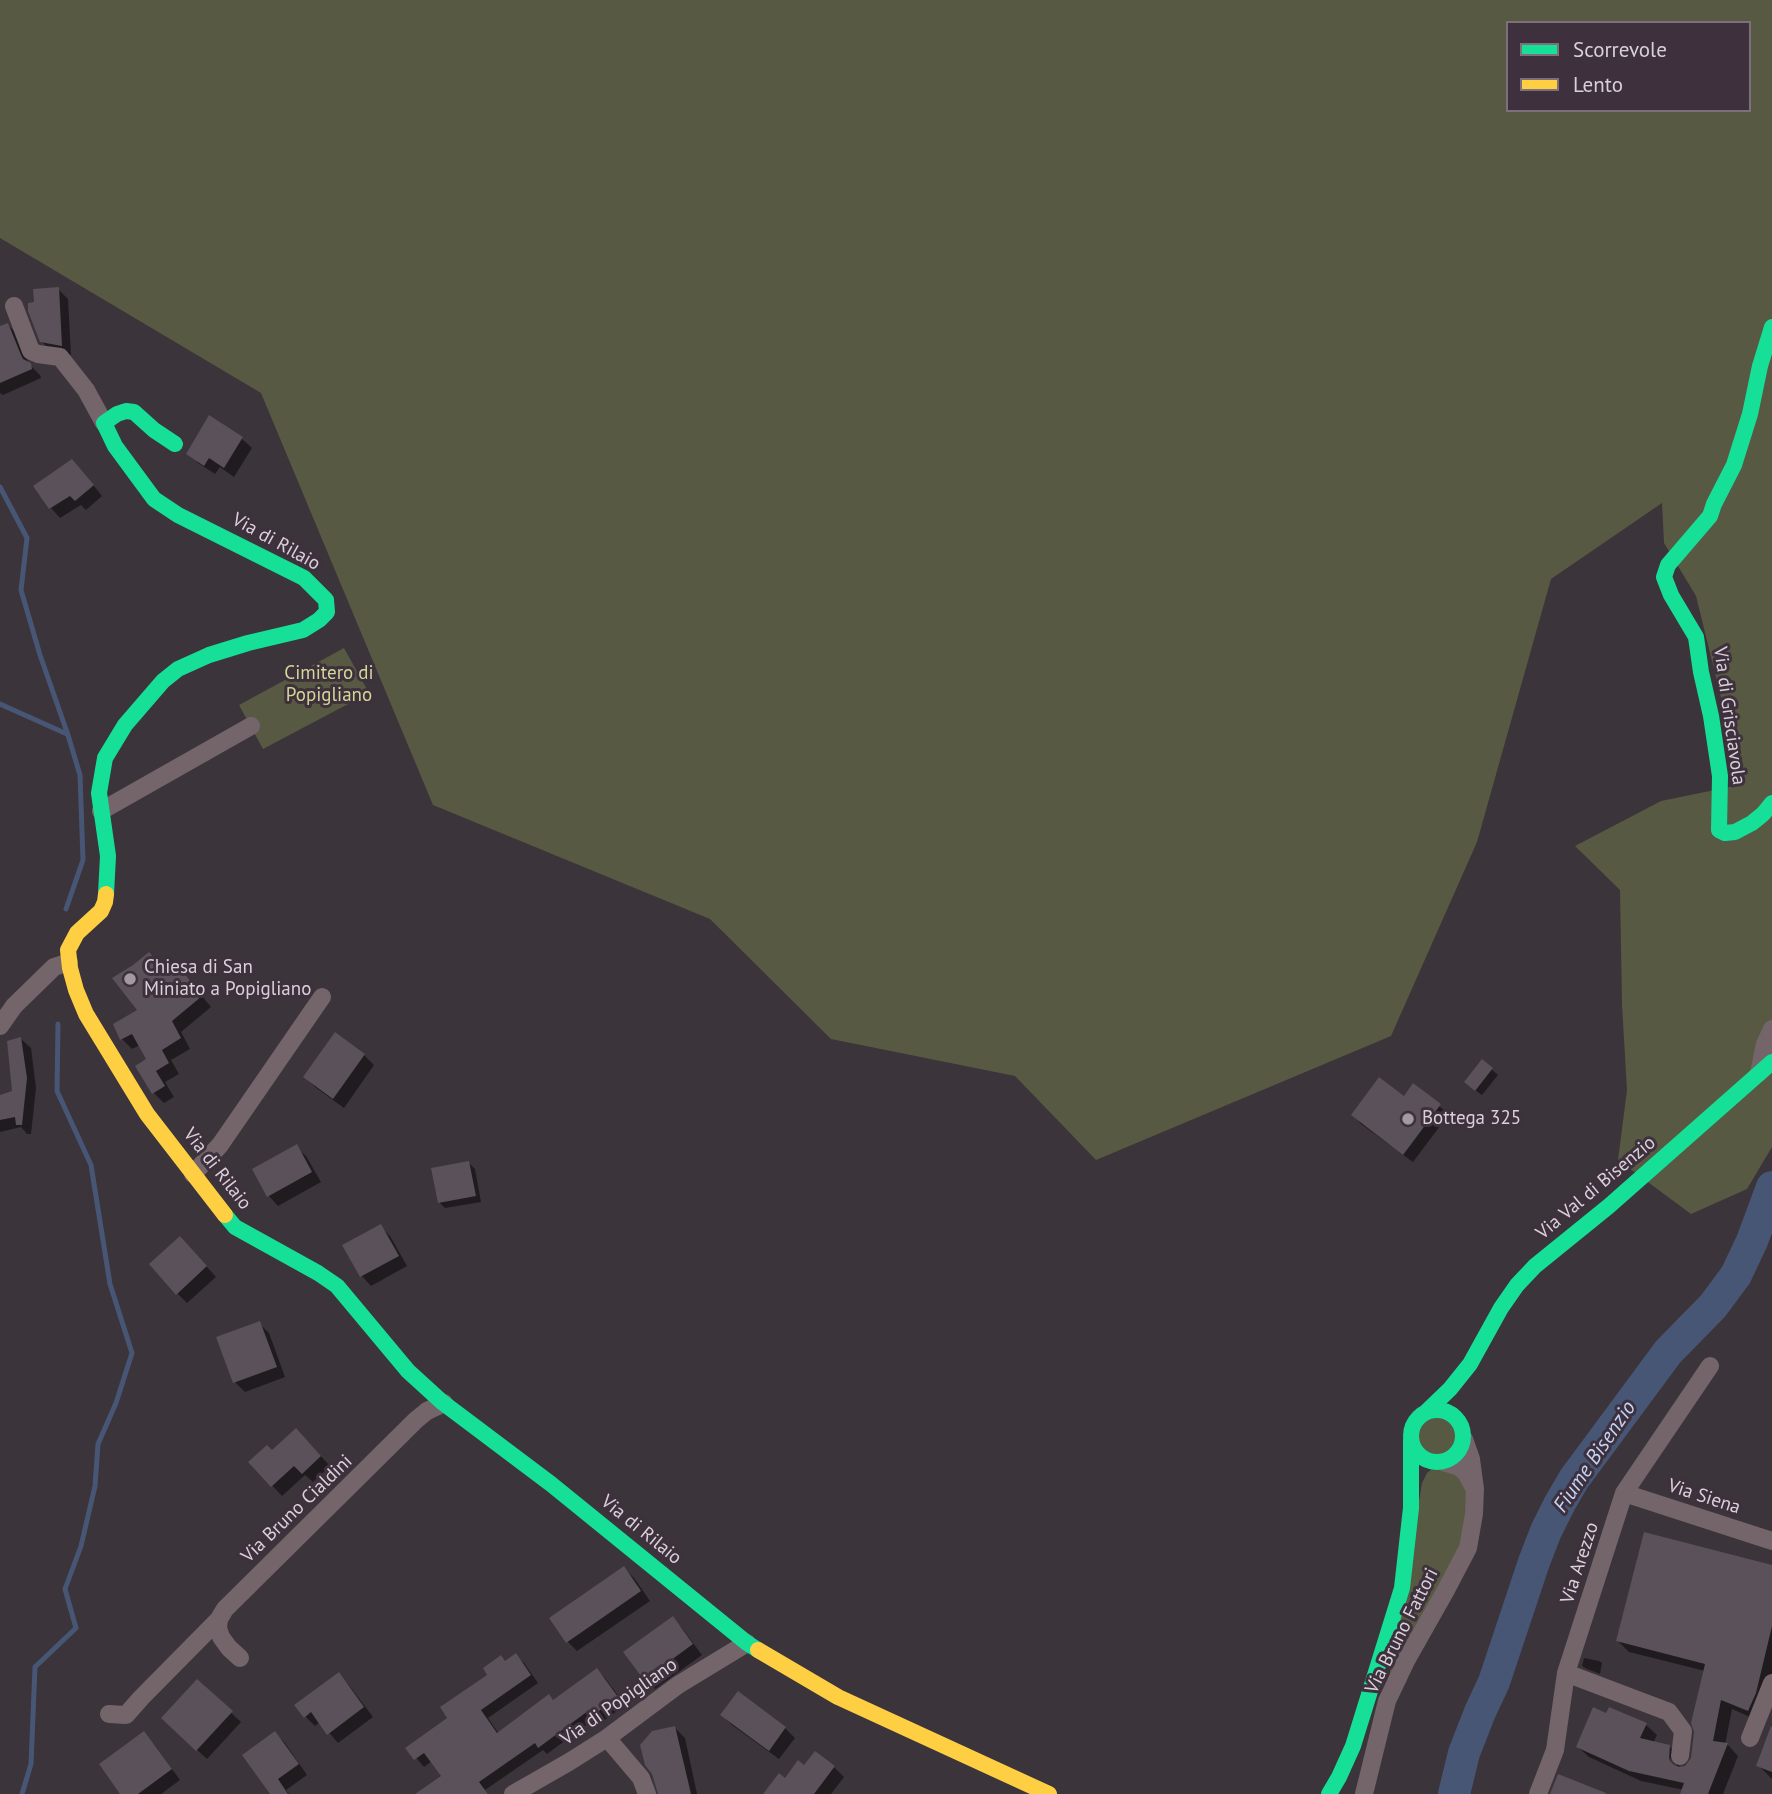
<!DOCTYPE html>
<style>
body{margin:0}
#map{position:relative;width:1772px;height:1794px;overflow:hidden;background:#3b343a;font-family:"PT Sans",sans-serif}
canvas{display:block}
.legend{position:absolute;left:1506px;top:21px;width:245px;height:91px;box-sizing:border-box;background:#3e313d;border:2px solid #7c717b;margin:0;padding:9px 12px;list-style:none;font-size:21px;color:#d9d1d9}
.legend li{display:flex;align-items:center;gap:14px;height:35px}
.legend b{width:35px;border:2px solid #7c717b}
</style>
<div id="map">
<canvas width="1772" height="1794"></canvas>
<ul class="legend">
<li><b style="height:9px;background:#16e098"></b>Scorrevole</li>
<li><b style="height:9px;background:#ffcf43"></b>Lento</li>
</ul>
</div>
<script>
const context = document.querySelector('canvas').getContext('2d');
context.lineJoin = 'round';
function fill(path, color) { context.fillStyle = color; context.fill(path, 'evenodd'); }
const poly = rows => new Path2D(rows.map(r => 'M' + r).join(''));
function trace(path, color, width, dash) { context.strokeStyle = color; context.lineWidth = width; context.lineCap = dash ? 'butt' : 'round'; context.setLineDash(dash || []); context.stroke(path); }
function write(font, color, halo, rows, align = 'center') {
  context.font = font + ' "PT Sans",sans-serif'; context.lineWidth = 6; context.setLineDash([]); context.textBaseline = 'middle'; context.strokeStyle = halo; context.fillStyle = color; for (const [text, x, y, turn = 0] of rows) {
    context.save(); context.translate(x, y); context.rotate((+turn || 0) * Math.PI / 180); context.textAlign = isNaN(turn) ? turn : align; if (halo) context.strokeText(text, 0, 0); context.fillText(text, 0, 0); context.restore();
  }
}
fill(poly([
 [0,0,1772,0,1772,1147,1747,1189,1691,1214,1618,1160,1627,1090,1622,1005,1620,890,1575,846,1661,801,1739,785,1729,730,1696,596,1664,543,1662,503,1551,579,1477,842,1391,1036,1096,1160,1015,1076,831,1039,710,919,433,805,261,393,0,238],
 [1508,23,1749,23,1749,110,1508,110],
 [344,648,369,693,263,749,239,705],
 [1442,1412,1453,1417,1460,1426,1463,1439,1459,1448,1450,1457,1433,1460,1424,1457,1412,1440,1414,1426,1422,1417],
 [1438,1464,1444,1464,1473,1490,1465,1547,1385,1701,1422,1483,1427,1473]
]), '#575943');
fill(poly([
 [58,289,68,299,71,355,52,352,41,341],
 [8,325,18,335,29,364,40,375,41,378,3,395,0,393,0,328],
 [210,417,242,439,252,448,234,477,220,467,215,474,198,463,189,453],
 [82,471,102,496,86,510,81,505,60,518,51,508],
 [180,970,211,1007,181,1032,190,1049,171,1060,179,1074,165,1082,174,1097,164,1103,154,1093,137,1066,148,1059,140,1045,132,1049,122,1039,139,1010,170,977],
 [335,1035,364,1055,374,1065,344,1108,315,1087,306,1077],
 [21,1039,31,1048,36,1088,31,1134,27,1134,21,1127,0,1132,0,1096,14,1093],
 [1482,1061,1498,1075,1482,1095,1472,1088],
 [1414,1086,1449,1114,1413,1162,1361,1124,1353,1115,1404,1098],
 [296,1147,306,1156,321,1182,278,1206,269,1196],
 [469,1163,475,1169,481,1202,445,1208,439,1202],
 [380,1226,390,1236,407,1266,371,1286,362,1276,345,1246],
 [190,1248,216,1277,187,1303,177,1293],
 [259,1323,269,1333,285,1377,245,1392,235,1382],
 [306,1440,330,1466,313,1482,305,1475,282,1496,250,1462],
 [1772,1567,1772,1679,1759,1721,1732,1709,1725,1745,1728,1745,1738,1756,1723,1794,1682,1794,1684,1790,1641,1781,1589,1757,1578,1747,1646,1725,1657,1735,1653,1743,1669,1746,1680,1757,1679,1767,1664,1752,1662,1755,1675,1768,1686,1768,1693,1759,1705,1671,1629,1652,1618,1641],
 [624,1568,634,1578,650,1601,577,1651,567,1641],
 [673,1618,682,1628,702,1655,655,1689,645,1679],
 [516,1656,524,1663,538,1683,488,1718,499,1734,554,1702,597,1670,605,1678,625,1705,601,1723,596,1718,547,1754,543,1750,485,1790,488,1794,418,1794,444,1777,432,1761,424,1767,408,1748,450,1718,506,1663],
 [1584,1658,1599,1661,1602,1663,1600,1674,1585,1668,1582,1666],
 [338,1674,348,1684,373,1717,338,1743,320,1722,315,1726,305,1716],
 [197,1681,241,1722,207,1759,173,1728],
 [738,1693,785,1728,795,1738,779,1759,732,1725,722,1715],
 [675,1728,685,1738,697,1794,660,1794],
 [1772,1728,1772,1779,1758,1765],
 [275,1733,285,1743,307,1775,286,1790,289,1794,272,1794],
 [145,1735,155,1746,180,1780,161,1794,122,1794],
 [804,1767,834,1767,844,1777,831,1794,766,1794]
]), '#0007');
trace(poly([
 [0,487,27,538,21,590,40,655,68,735,80,775,83,860,66,909],
 [0,704,67,734],
 [22,1794,31,1764,35,1667,76,1628,65,1589,81,1546,95,1486,98,1444,116,1403,132,1353,110,1284,91,1165,57,1091,58,1024]
]), '#485676', 5);
trace(poly([
 [1454,1794,1464,1753,1480,1712,1494,1682,1534,1562,1546,1531,1560,1503,1574,1479,1668,1352,1713,1306,1736,1275,1752,1241,1772,1187]
]), '#485676', 32);
fill(poly([
 [59,287,62,346,40,342,28,311,28,303,34,302,33,289],
 [8,323,21,355,23,359,31,363,32,369,0,383,0,326],
 [209,415,243,437,224,468,209,458,204,466,186,454],
 [72,459,94,485,75,501,70,496,49,509,33,486],
 [149,952,169,976,180,968,202,996,172,1021,181,1038,162,1050,169,1063,156,1071,165,1086,152,1094,135,1066,146,1059,132,1034,120,1040,113,1024,137,1010,112,978,133,965],
 [335,1032,365,1054,333,1099,303,1077],
 [21,1037,27,1078,22,1125,16,1125,15,1117,0,1120,0,1095,12,1091,7,1041],
 [1482,1059,1493,1068,1475,1091,1464,1082],
 [1379,1077,1404,1096,1413,1083,1441,1104,1403,1155,1351,1115],
 [297,1144,312,1172,267,1197,252,1169],
 [469,1161,476,1196,438,1203,431,1168],
 [381,1224,399,1256,360,1277,342,1245],
 [180,1236,207,1266,176,1295,149,1264],
 [260,1321,277,1367,233,1383,216,1337],
 [296,1428,321,1456,302,1474,294,1466,271,1487,248,1462,267,1445,272,1450],
 [1644,1532,1772,1565,1772,1626,1756,1693,1748,1711,1721,1700,1713,1741,1728,1743,1708,1794,1680,1794,1684,1783,1629,1771,1576,1747,1593,1707,1606,1713,1609,1707,1647,1723,1640,1738,1670,1745,1669,1760,1674,1765,1679,1767,1685,1766,1691,1758,1694,1732,1691,1723,1705,1664,1616,1641],
 [624,1566,641,1591,566,1643,549,1618],
 [673,1616,693,1644,644,1680,623,1652],
 [516,1653,531,1675,481,1710,497,1733,549,1694,553,1700,597,1668,618,1697,592,1716,588,1711,538,1748,535,1743,479,1782,488,1794,415,1794,441,1776,424,1753,414,1760,405,1748,447,1718,440,1707,487,1675,483,1668,501,1655,505,1661],
 [339,1672,364,1707,327,1735,311,1712,304,1718,294,1705],
 [197,1679,233,1711,196,1751,161,1718],
 [738,1691,786,1727,769,1751,720,1715],
 [675,1726,691,1794,658,1794,652,1774,645,1765,640,1745,652,1731],
 [1771,1726,1772,1727,1772,1772,1756,1766],
 [144,1731,172,1769,138,1794,120,1794,99,1764],
 [275,1731,299,1764,278,1779,288,1794,270,1794,242,1755],
 [815,1751,835,1766,814,1794,763,1794,779,1773,785,1778,798,1760,804,1765],
 [1558,1774,1606,1793,1606,1794,1550,1794]
]), '#5a515a');
trace(poly([
 [14,306,31,351,38,354,60,357,86,390,104,423],
 [101,811,251,726],
 [0,1026,14,1006,54,967,69,962],
 [1759,1073,1765,1044,1772,1029],
 [193,1174,220,1145,322,997],
 [1443,1462,1459,1467,1466,1473,1473,1486],
 [1624,1493,1772,1541],
 [240,1658,229,1648,221,1637,218,1628,219,1619,225,1609,416,1420,427,1411,444,1403],
 [1566,1673,1669,1712,1683,1731,1680,1756],
 [109,1714,126,1715,141,1698,219,1619],
 [607,1738,641,1778,647,1794],
 [1750,1738,1772,1683],
 [513,1794,569,1762,607,1738,678,1685,747,1643],
 [1364,1794,1387,1701,1407,1659,1446,1590,1468,1548,1474,1514,1475,1489,1471,1459,1464,1439],
 [1538,1794,1555,1750,1566,1673,1624,1493,1710,1366]
]), '#736569', 18);
trace(poly([
 [1772,327,1760,366,1750,414,1734,465,1714,504,1710,516,1668,565,1664,577,1671,595,1696,637,1701,672,1711,716,1720,776,1719,830,1725,833,1735,832,1752,823,1763,814,1772,803],
 [106,894,108,856,99,793,105,758,125,725,163,681,178,669,209,655,248,643,303,630,319,620,327,612,326,600,304,578,178,515,154,499,115,446,104,423,117,414,126,411,134,412,154,430,175,444],
 [225,1215,235,1227,318,1273,337,1286,408,1371,442,1402,551,1484,747,1643,758,1650],
 '1411 1436a26 26 0 1 1 52 0a26 26 0 1 1-52 0Z',
 [1425,1413,1450,1389,1470,1364,1501,1308,1517,1285,1535,1266,1609,1206,1772,1062],
 [1329,1794,1339,1777,1353,1746,1402,1588,1411,1508,1411,1440]
]), '#16e098', 16);
trace(poly([
 [106,894,105,902,101,911,77,933,68,950,70,968,76,990,86,1014,147,1114,225,1215],
 [758,1650,838,1697,1049,1794]
]), '#ffcf43', 16);
for (const [x, y, r, color] of [
 [130,979,7,"#a29aa1"],
 [1408,1119,7,"#a29aa1"]
]) { const dot = new Path2D(); dot.arc(x, y, r, 0, 2 * Math.PI); context.fillStyle = color; context.fill(dot); trace(dot, '#3e313d', 2.5); }
write('19px', '#d9d1d9', '#3e313d', [
 ["Via di Rilaio",276,542,29],
 ["Via di Grisciavola",1729,716,82],
 ["Via di Rilaio",217,1169,52],
 ["Via Val di Bisenzio",1596,1188,-40],
 ["Via Siena",1704,1497,18],
 ["Via Bruno Cialdini",297,1509,-44],
 ["Via di Rilaio",641,1530,39],
 ["Via Arezzo",1580,1563,-72],
 ["Via Bruno Fattori",1402,1631,-63],
 ["Via di Popigliano",619,1702,-35]
]);
write('19px', '#d0d994', '#3e313d', [
 ["Cimitero di",329,674],
 ["Popigliano",329,696]
]);
write('19px', '#d9d1d9', '#3e313d', [
 ["Chiesa di San",144,968],
 ["Miniato a Popigliano",144,990],
 ["Bottega 325",1422,1119]
], 'left');
write('italic 21px', '#c3d5f9', '#3e313d', [
 ["Fiume Bisenzio",1595,1457,-56]
]);
</script>
